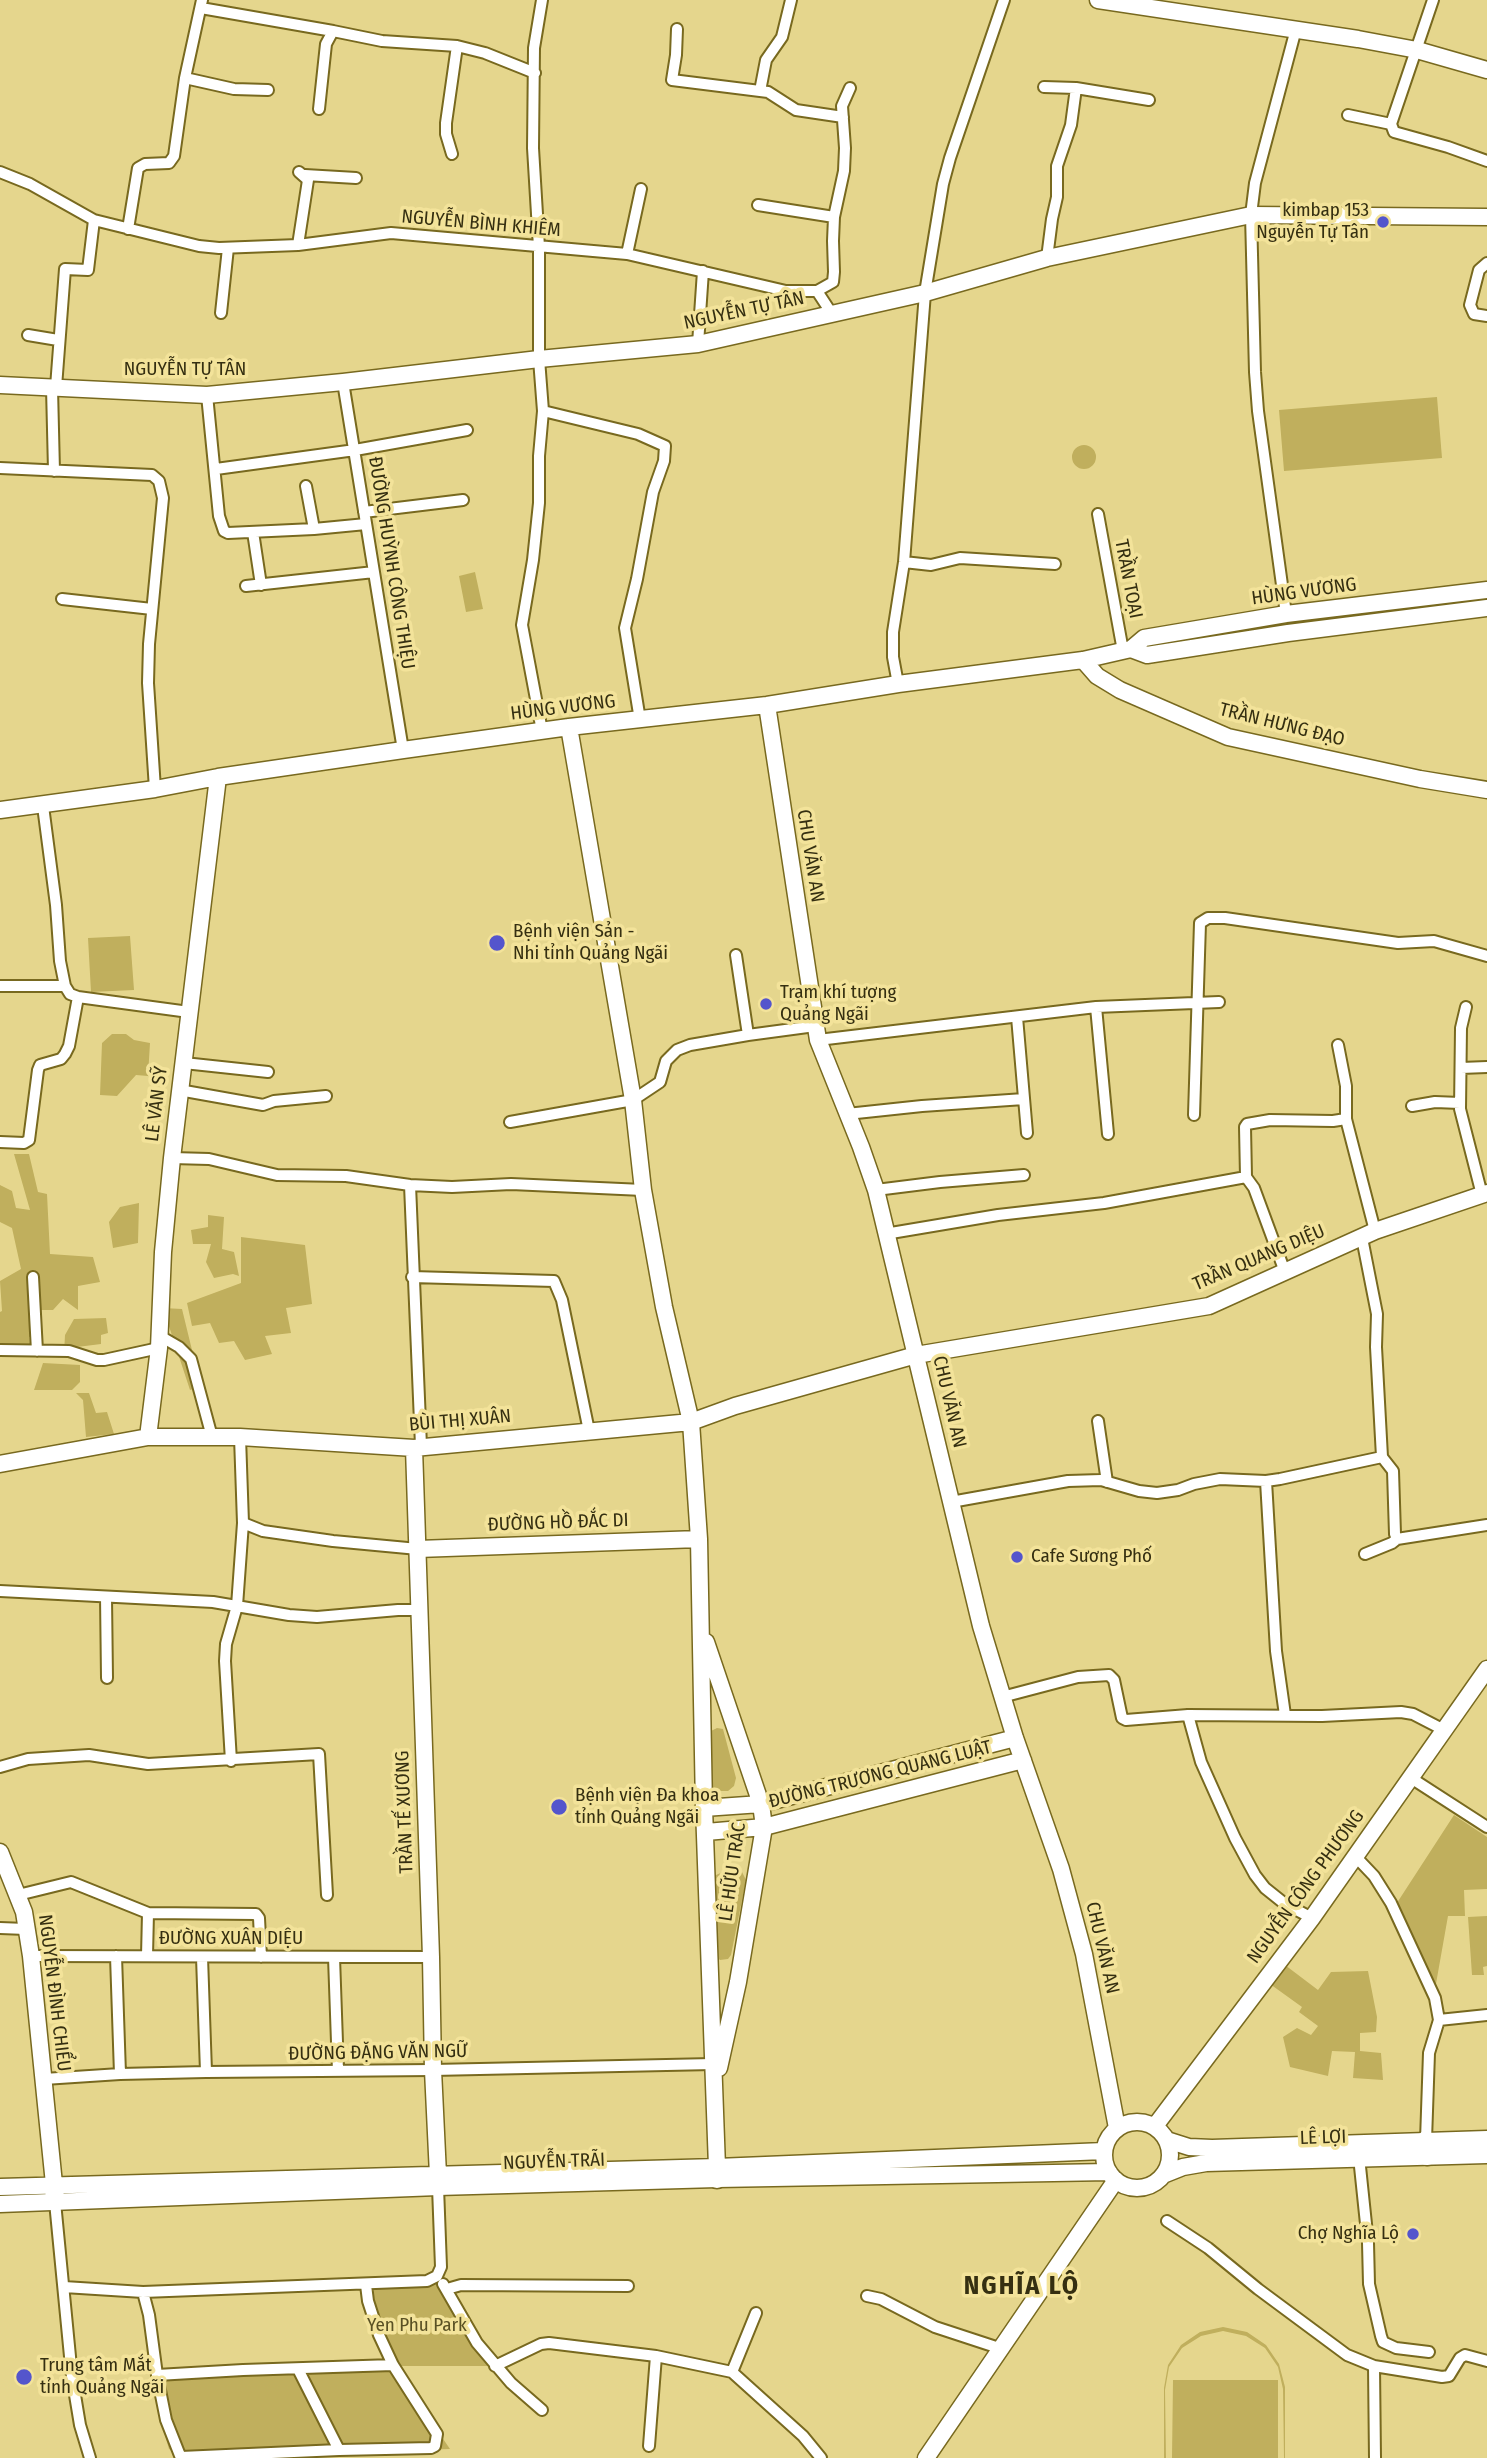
<!DOCTYPE html>
<meta charset="utf-8">
<style>
body{margin:0}
canvas{display:block;background:#e5d68d}
</style>
<canvas width="1487" height="2458"></canvas>
<script>
const context = document.querySelector('canvas').getContext('2d');
context.lineJoin = 'round';
function fill(path, color) { context.fillStyle = color; context.fill(path, 'evenodd'); }
const poly = rows => new Path2D(rows.map(r => 'M' + r).join(''));
function trace(path, color, width, dash) { context.strokeStyle = color; context.lineWidth = width; context.lineCap = dash ? 'butt' : 'round'; context.setLineDash(dash || []); context.stroke(path); }
function write(font, color, halo, rows, align = 'center') {
  context.font = font + ' "Fira Sans Condensed",sans-serif'; context.lineWidth = 7; context.setLineDash([]); context.textBaseline = 'middle'; context.strokeStyle = halo; context.fillStyle = color; for (const [text, x, y, turn = 0] of rows) {
    context.save(); context.translate(x, y); context.rotate((+turn || 0) * Math.PI / 180); context.textAlign = isNaN(turn) ? turn : align; if (halo) context.strokeText(text, 0, 0); context.fillText(text, 0, 0); context.restore();
  }
}
fill(poly([
 [1437,397,1442,458,1284,471,1279,410],
 '1072 457a12 12 0 1 1 24 0a12 12 0 1 1-24 0Z',
 [475,572,483,609,466,612,459,576],
 [130,936,134,990,91,992,88,938],
 [112,1034,126,1034,134,1040,150,1043,148,1076,136,1075,117,1096,100,1095,102,1043],
 [14,1154,29,1154,38,1192,47,1194,50,1254,93,1257,100,1282,78,1286,78,1310,63,1299,53,1310,40,1310,39,1335,29,1337,31,1352,0,1353,0,1312,2,1311,0,1281,21,1269,12,1228,0,1222,0,1185,12,1191,16,1208,30,1210],
 [139,1203,138,1243,113,1248,109,1222,120,1207],
 [208,1215,224,1217,222,1249,234,1252,239,1276,233,1274,214,1278,206,1262,211,1244,193,1244,191,1230,208,1227],
 [241,1237,305,1245,312,1304,286,1308,291,1333,265,1336,272,1354,245,1360,234,1341,219,1343,210,1323,192,1326,187,1303,241,1283],
 [163,1308,182,1309,201,1387,190,1390],
 [106,1318,108,1333,101,1335,101,1344,77,1347,77,1356,64,1354,65,1335,74,1319],
 [43,1363,80,1365,80,1382,72,1390,34,1390],
 [76,1393,89,1393,96,1413,107,1412,114,1434,86,1437,83,1400],
 [717,1728,723,1729,736,1778,734,1786,728,1791,718,1791,712,1788,711,1731],
 [1454,1815,1487,1837,1487,1889,1464,1890,1465,1916,1448,1916,1434,1995,1393,1909],
 [732,1868,738,1868,742,1872,746,1880,731,1955,728,1959,720,1960,717,1957,715,1878,716,1875],
 [1487,1916,1487,1966,1483,1967,1484,1975,1472,1975,1468,1917],
 [1285,1965,1318,1990,1331,1972,1368,1971,1377,2017,1376,2032,1360,2033,1360,2051,1381,2053,1383,2080,1353,2078,1355,2052,1332,2051,1328,2076,1290,2067,1283,2037,1297,2028,1311,2035,1318,2026,1299,2012,1302,2007,1270,1984],
 [437,2276,461,2327,495,2366,393,2366,450,2449,181,2457,169,2449,158,2412,157,2375,391,2365,362,2298,366,2285],
 [1223,2327,1247,2332,1266,2345,1279,2364,1285,2387,1285,2458,1284,2458,1283,2389,1278,2367,1265,2348,1246,2336,1223,2331,1201,2336,1182,2348,1169,2367,1165,2390,1166,2458,1164,2458,1164,2388,1168,2365,1181,2345,1200,2332],
 [1173,2380,1278,2380,1278,2458,1172,2458]
]), '#c0af5d');
const street = poly([
 [542,0,534,48,533,148,539,247,539,359,543,411,539,456,539,503,533,560,522,625,542,731],
 [1433,0,1391,124,1394,132,1448,147,1487,161],
 [201,8,333,31],
 [677,29,676,55,672,80,768,92,796,110,843,117],
 [185,78,234,89,268,90],
 [1044,87,1076,88,1149,100],
 [760,91,766,60,782,37,791,0],
 [319,109,326,44,333,31,382,41,457,46,485,53,535,73],
 [1348,115,1391,124],
 [452,154,446,134,446,123,457,46],
 [0,172,30,184,94,220,199,246,219,248,298,245,391,233,627,254,786,291,817,291,832,314],
 [305,175,356,178],
 [758,205,834,217],
 [128,229,138,168,145,164,169,163,174,156,185,78,202,0],
 [298,245,308,180,299,172],
 [627,254,641,189],
 [1047,258,1052,219,1057,197,1057,166,1071,125,1076,88],
 [1487,263,1479,270,1470,305,1474,314,1487,316],
 [817,291,833,282,834,272,833,241,834,217,844,171,845,148,842,106,850,88],
 [221,313,228,248],
 [28,335,58,340],
 [698,344,703,271],
 [343,382,403,750],
 [56,387,65,269,88,270,94,220],
 [52,388,54,471],
 [207,395,219,516,224,531,228,533,314,529,366,524],
 [543,411,638,434,665,446,664,461,653,492,637,579,625,628,640,720],
 [0,468,152,475,159,481,163,498,149,644,148,683,155,789],
 [216,469,355,450,467,430],
 [306,486,314,529],
 [364,512,463,500],
 [1098,514,1123,651],
 [253,532,261,585],
 [904,562,931,565,960,558,1055,564],
 [246,586,374,572],
 [62,599,152,609],
 [1286,614,1258,411,1255,372,1251,215,1255,183,1296,29],
 [898,684,893,657,893,632,904,562,925,293,943,184,950,158,1004,0],
 [736,955,748,1035],
 [0,986,65,986],
 [78,997,189,1012],
 [1096,1007,1108,1134],
 [1466,1007,1461,1028,1460,1109,1482,1195],
 [1017,1017,1027,1133],
 [818,1040,1096,1007,1219,1002],
 [1338,1045,1346,1086,1346,1119,1375,1231],
 [184,1063,268,1072],
 [1461,1068,1487,1067],
 [179,1090,263,1105,274,1101,326,1096],
 [1412,1106,1435,1102,1460,1103],
 [847,1114,922,1106,1024,1099],
 [1194,1115,1200,923,1208,918,1225,918,1398,943,1434,941,1487,956],
 [510,1122,633,1100,660,1082,666,1061,677,1050,690,1045,748,1035,815,1026],
 [0,1142,24,1143,29,1140,38,1070,40,1065,61,1059,65,1054,69,1046,78,997,70,994,65,986,60,961,56,905,43,806],
 [172,1158,209,1159,277,1175,346,1176,410,1185,452,1187,511,1184,643,1190],
 [1246,1177,1245,1127,1247,1124,1270,1120,1333,1121,1346,1119],
 [410,1185,421,1446],
 [876,1190,940,1182,1024,1175],
 [885,1234,998,1215,1104,1203,1246,1177,1254,1188,1285,1272],
 [1362,1238,1377,1314,1376,1347,1382,1457],
 [33,1277,37,1351],
 [412,1277,554,1281,562,1300,589,1431],
 [160,1336,179,1347,191,1359,212,1437],
 [0,1350,69,1351,97,1360,104,1360,159,1348],
 [1098,1421,1107,1482],
 [1266,1481,1276,1651,1285,1715],
 [951,1502,1068,1481,1101,1480,1139,1491,1157,1493,1178,1490,1194,1484,1220,1479,1266,1481,1280,1479,1382,1457,1393,1471,1395,1534,1397,1539,1487,1525],
 [243,1523,263,1531,333,1541,418,1549],
 [1365,1554,1392,1543,1397,1539],
 [0,1591,213,1602,289,1615,317,1617,398,1610,418,1610],
 [106,1597,107,1678],
 [1002,1697,1078,1677,1109,1675,1114,1680,1122,1718,1126,1720,1188,1715,1322,1716,1401,1712,1413,1714,1444,1730],
 [1188,1715,1201,1762,1235,1838,1255,1875,1265,1888,1285,1904,1312,1918],
 [231,1761,225,1661,226,1644,237,1606,243,1523,240,1437],
 [0,1767,28,1759,89,1755,148,1764,319,1754,327,1895],
 [1411,1778,1487,1827],
 [1355,1856,1374,1876,1391,1903,1435,1998,1439,2020,1429,2053,1426,2140],
 [18,1895,71,1882,148,1913,256,1914,259,1918,261,1957],
 [0,1928,26,1929],
 [31,1956,431,1957],
 [116,1956,120,2074],
 [147,1956,148,1913],
 [202,1957,206,2072],
 [334,1957,338,2071],
 [1439,2020,1487,2015],
 [44,2079,120,2074,206,2072,433,2070,713,2064],
 [1359,2157,1368,2243,1369,2284,1381,2336,1383,2342,1396,2348,1429,2352],
 [55,2202,72,2377,80,2425,90,2458],
 [1167,2221,1208,2248,1258,2289,1347,2355,1374,2366,1442,2377,1449,2376,1460,2358,1465,2355,1487,2361],
 [443,2284,477,2343,511,2383,542,2410],
 [64,2287,143,2292,427,2281,437,2276,441,2267,438,2187],
 [447,2289,461,2285,628,2286],
 [143,2292,149,2315,157,2375,166,2420,181,2458],
 [867,2296,881,2299,935,2327,1002,2349],
 [495,2366,541,2344,549,2343,656,2356,732,2372,803,2436,821,2458],
 [1374,2366,1375,2458],
 [298,2369,339,2450],
 [732,2372,756,2313],
 [157,2375,243,2370,393,2365],
 [649,2446,656,2356],
 [181,2457,339,2450,431,2448,435,2446,437,2434,393,2365,379,2335,368,2301,366,2285]
]);
const secondary = poly([
 [1098,0,1358,39,1417,50,1487,70],
 [0,385,207,395,343,382,539,359,698,344,925,293,1047,258,1251,215,1487,217],
 [1131,649,1147,655,1288,633,1487,608],
 [1083,660,1097,676,1120,690,1228,737,1420,779,1487,790],
 [767,705,818,1040,861,1147,876,1190,981,1626,1015,1738,1061,1869,1084,1954,1117,2128],
 [569,727,633,1100,643,1190,664,1307,691,1422,699,1539,704,1808,717,2167],
 [0,810,155,789,218,777,403,750,569,727,767,705,898,684,1083,660,1131,649,1144,638,1286,614,1487,590],
 [148,1437,159,1348,163,1252,172,1158,218,777],
 [414,1448,431,1957,433,2070,438,2175],
 [0,1464,148,1437,240,1437,414,1448,691,1422,735,1406,916,1355,1209,1306,1375,1231,1487,1193],
 [418,1549,699,1539],
 [706,1642,761,1804,764,1827,738,1982,719,2068],
 [704,1808,761,1804,1015,1738],
 [706,1832,764,1827,1023,1760],
 [0,1852,24,1912,31,1956,54,2184],
 '1104 2155a33 33 0 1 1 66 0a33 33 0 1 1-66 0Z',
 [1155,2126,1312,1918,1487,1669],
 [1167,2140,1189,2147,1212,2148,1487,2139],
 [1163,2175,1183,2167,1206,2163,1487,2155],
 [0,2187,717,2167,1104,2151],
 [0,2204,438,2187,717,2179,1109,2172],
 [926,2458,1116,2180]
]);
const primary = poly([
 [1426,2140,1427,2156],
 [717,2167,717,2179],
 [438,2175,438,2187],
 [54,2184,55,2202]
]);
trace(street, '#78691f', 14);
trace(secondary, '#78691f', 19);
trace(primary, '#78691f', 21);
trace(street, '#fff', 10);
trace(secondary, '#fff', 16);
trace(primary, '#fff', 18);
for (const [x, y, r, color] of [
 [1383,222,7,"#5455cc"],
 [497,943,9,"#5455cc"],
 [766,1004,7,"#5455cc"],
 [1017,1557,7,"#5455cc"],
 [559,1807,9,"#5455cc"],
 [1413,2234,7,"#5455cc"],
 [24,2377,9,"#5455cc"]
]) { const dot = new Path2D(); dot.arc(x, y, r, 0, 2 * Math.PI); context.fillStyle = color; context.fill(dot); trace(dot, '#f3e39a', 2.5); }
write('19px', '#352f11', '#f3e39a', [
 ["kimbap 153",1369,211,"right"],
 ["Nguyễn Tự Tân",1369,233,"right"],
 ["Bệnh viện Sản -",513,932],
 ["Nhi tỉnh Quảng Ngãi",513,954],
 ["Trạm khí tượng",780,993],
 ["Quảng Ngãi",780,1015],
 ["Cafe Sương Phố",1031,1557],
 ["Bệnh viện Đa khoa",575,1796],
 ["tỉnh Quảng Ngãi",575,1818],
 ["Chợ Nghĩa Lộ",1399,2234,"right"],
 ["Trung tâm Mắt",40,2366],
 ["tỉnh Quảng Ngãi",40,2388]
], 'left');
write('19px', '#352f11', '#f3e39a', [
 ["NGUYỄN BÌNH KHIÊM",481,224,5],
 ["NGUYỄN TỰ TÂN",744,311,-12],
 ["NGUYỄN TỰ TÂN",185,370],
 ["ĐƯỜNG HUỲNH CÔNG THIỆU",391,563,81],
 ["TRẦN TOẠI",1128,579,79],
 ["HÙNG VƯƠNG",1304,592,-8],
 ["HÙNG VƯƠNG",563,708,-7],
 ["TRẦN HƯNG ĐẠO",1282,725,14],
 ["CHU VĂN AN",810,856,81],
 ["LÊ VĂN SỸ",157,1104,-83],
 ["TRẦN QUANG DIỆU",1259,1258,-23],
 ["CHU VĂN AN",949,1402,77],
 ["BÙI THỊ XUÂN",460,1421,-5],
 ["ĐƯỜNG HỒ ĐẮC DI",558,1523,-2],
 ["ĐƯỜNG TRƯƠNG QUANG LUẬT",880,1775,-14],
 ["TRẦN TẾ XƯƠNG",405,1812,-92],
 ["LÊ HỮU TRÁC",733,1872,-82],
 ["NGUYỄN CÔNG PHƯƠNG",1306,1887,-54],
 ["ĐƯỜNG XUÂN DIỆU",231,1939],
 ["CHU VĂN AN",1102,1948,77],
 ["NGUYỄN ĐÌNH CHIỂU",54,1993,83],
 ["ĐƯỜNG ĐẶNG VĂN NGỮ",378,2053,-1],
 ["LÊ LỢI",1323,2138,-2],
 ["NGUYỄN TRÃI",554,2162,-2]
]);
write('19px', '#5a5124', '#f3e39a', [
 ["Yen Phu Park",417,2326]
]);
context.letterSpacing = '2px';
write('bold 26px', '#352f11', '#f3e39a', [
 ["NGHĨA LỘ",1022,2287]
]);
context.letterSpacing = '0px';
</script>
